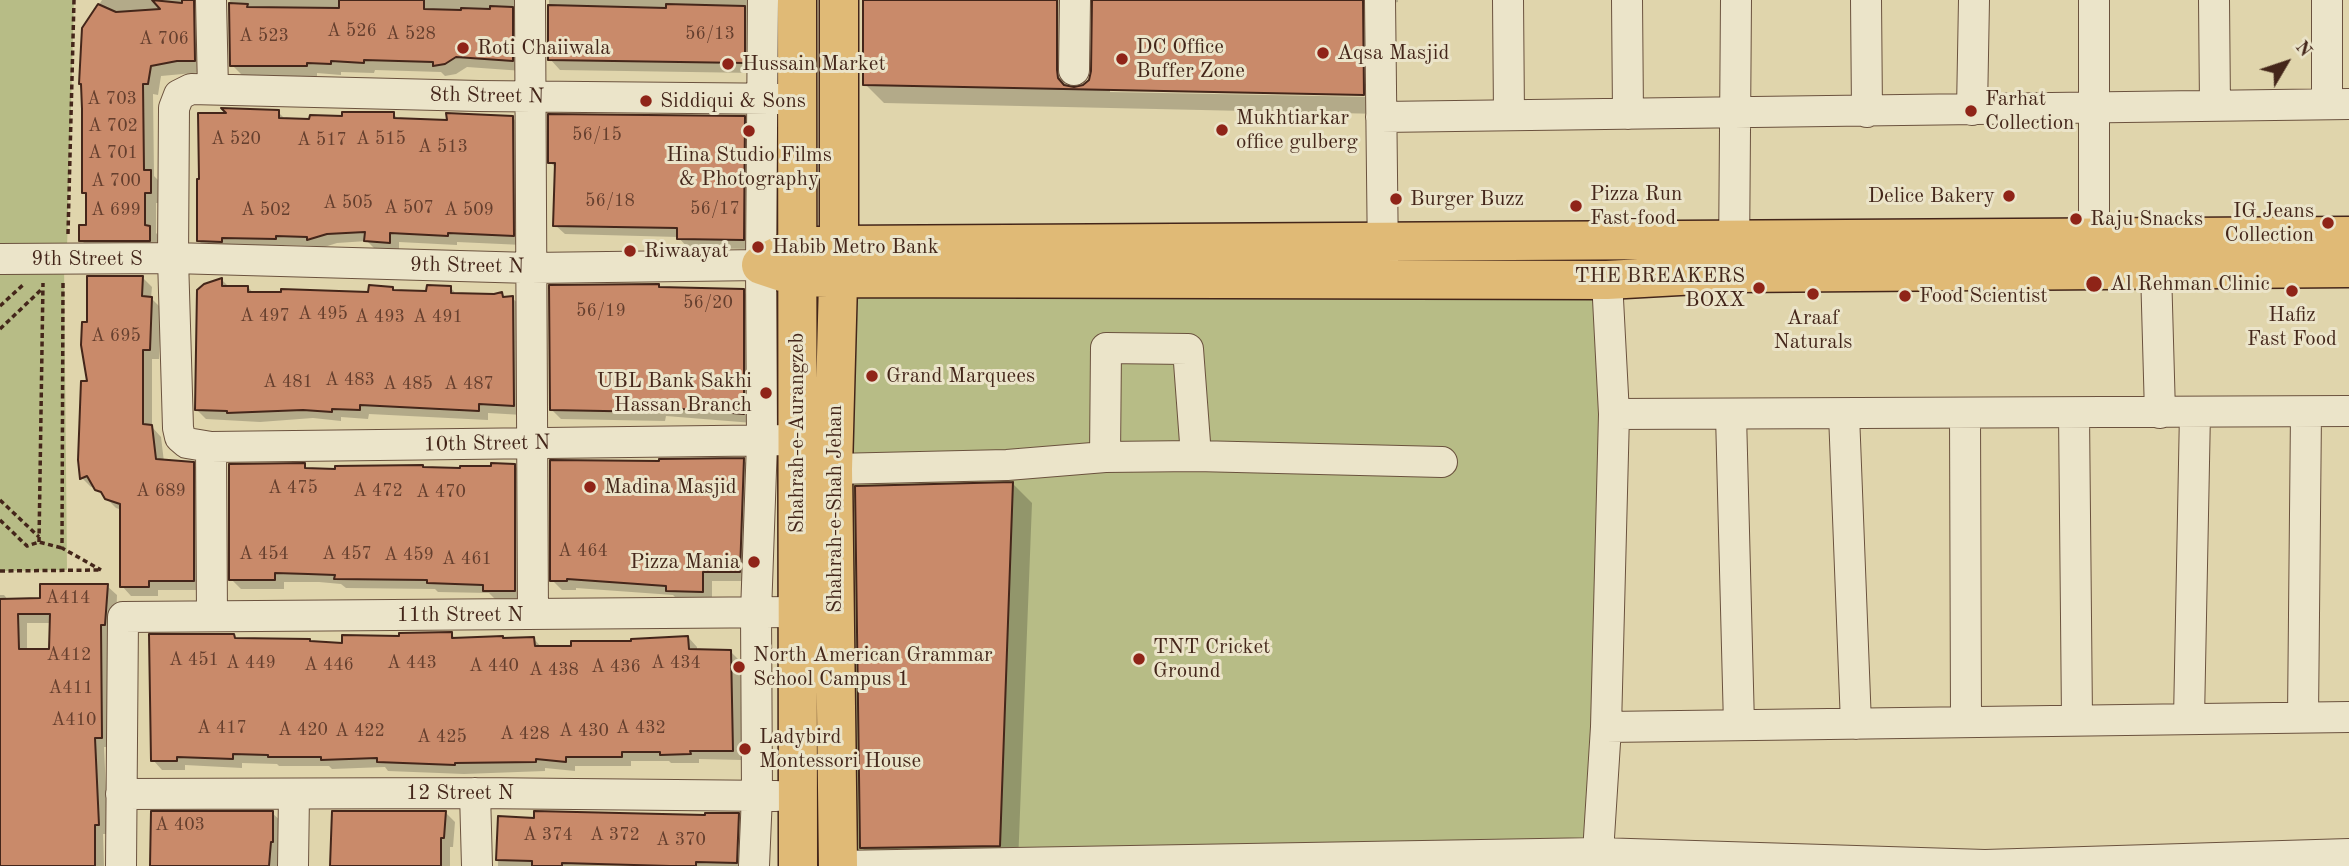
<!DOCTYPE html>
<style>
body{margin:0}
#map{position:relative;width:2349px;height:866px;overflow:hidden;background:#e0d5ac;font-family:"Old Standard TT",serif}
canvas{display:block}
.north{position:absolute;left:2251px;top:28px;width:70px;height:70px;-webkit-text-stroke:5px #ebe4c9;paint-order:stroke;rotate:51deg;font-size:19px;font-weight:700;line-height:28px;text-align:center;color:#44261a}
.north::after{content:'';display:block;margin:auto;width:24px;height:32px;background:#44261a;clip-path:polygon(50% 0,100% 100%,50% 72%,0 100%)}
</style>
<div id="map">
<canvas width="2349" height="866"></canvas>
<div class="north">N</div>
</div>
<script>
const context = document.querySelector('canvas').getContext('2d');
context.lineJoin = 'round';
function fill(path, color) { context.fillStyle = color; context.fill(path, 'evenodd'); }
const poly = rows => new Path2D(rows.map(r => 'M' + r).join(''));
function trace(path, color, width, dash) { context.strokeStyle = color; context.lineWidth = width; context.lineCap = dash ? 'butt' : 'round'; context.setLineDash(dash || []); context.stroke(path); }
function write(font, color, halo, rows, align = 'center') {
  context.font = font + ' "Old Standard TT",serif'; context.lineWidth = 6; context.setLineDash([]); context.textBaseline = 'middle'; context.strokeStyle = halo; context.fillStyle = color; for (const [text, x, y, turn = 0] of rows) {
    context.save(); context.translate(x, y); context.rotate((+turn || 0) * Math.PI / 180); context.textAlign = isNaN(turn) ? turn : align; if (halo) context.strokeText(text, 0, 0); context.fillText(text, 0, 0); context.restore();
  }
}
fill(poly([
 [0,0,74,0,67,249,0,248],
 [0,259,64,259,67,570,0,571],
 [1606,273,1604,862,833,862,837,279]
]), '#b7bc86');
fill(poly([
 [102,0,208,0,205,72,161,76,158,95,153,94,154,176,161,183,161,203,156,203,156,233,161,238,161,251,92,251,81,240,88,227,88,196,83,192,84,29],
 [230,0,527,0,523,71,467,67,456,74,445,76,441,72,375,70,374,73,341,72,341,75,317,73,317,76,243,76,232,65],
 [549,0,757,0,755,73,560,70,550,59],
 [865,0,1398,0,1398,2,1390,4,1382,114,884,103,865,84],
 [1094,2,1093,71,1090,80,1084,86,1075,89,1076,20,1087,3],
 [1110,88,1372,94,1372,97,1110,92],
 [278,112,286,120,311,121,393,114,400,120,448,121,512,117,522,127,523,245,457,242,457,245,399,242,399,251,376,250,367,241,337,243,318,249,315,246,284,245,284,248,208,250,198,240],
 [744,118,753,127,753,249,688,248,678,237,565,234,555,225,556,168,550,162],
 [142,277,152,287,151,298,161,308,159,359,152,359,152,427,161,437,164,462,193,464,202,473,203,590,158,590,158,596,131,596,122,586,122,510,116,508,94,486,91,487,82,478,89,382,89,324],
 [222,280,229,287,248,287,254,294,370,294,393,288,396,292,428,293,451,288,457,295,501,294,505,299,512,298,522,307,523,415,488,413,488,420,369,414,368,419,341,417,341,421,313,418,260,422,206,419,197,410],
 [659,286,662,289,743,291,752,300,753,423,666,416,665,421,561,419,551,409],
 [743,460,753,469,749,581,712,581,712,601,678,600,673,595,576,588,576,590,562,590,552,580,661,463],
 [304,465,309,470,462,470,514,465,524,475,524,600,495,599,489,593,438,592,435,589,346,588,341,584,319,582,284,582,284,589,241,589,231,579],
 [1013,484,1032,503,1018,864,880,866,861,847],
 [107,586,117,595,111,747,104,747,108,834,103,834,104,866,0,866,0,595,4,595,9,601,41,600],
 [27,623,51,623,51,651,27,651],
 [451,634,457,640,502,637,505,640,534,639,542,648,688,637,697,647,697,651,731,652,740,661,742,760,699,759,699,763,671,763,669,761,631,761,631,766,575,766,575,771,545,768,545,771,464,774,388,771,385,767,332,769,329,766,279,766,277,764,242,763,242,768,185,765,185,770,162,770,153,760,234,635,238,640,344,645],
 [445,812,455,822,453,847,450,847,450,866,332,866],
 [272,813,282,822,279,866,163,866],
 [738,815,748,824,746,866,498,866,499,818,536,820]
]), '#0003');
const building = poly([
 [152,0,182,3,182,0,194,0,195,61,177,61,151,66,148,84,143,84,144,170,151,170,151,193,145,193,145,225,150,226,150,241,79,241,79,225,86,225,86,193,82,193,82,109,81,84,79,84,82,28,98,4,116,12,160,9,152,0],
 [339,0,424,0,424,9,461,10,461,8,490,9,490,6,513,7,513,61,456,57,445,64,433,66,433,62,364,60,364,63,331,61,331,64,307,63,307,66,230,66,229,3,248,4,247,7,339,8,339,0],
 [863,0,1057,0,1057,70,1058,78,1064,85,1074,87,1083,85,1089,80,1091,71,1092,0,1363,0,1364,95,863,85,863,0],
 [666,4,745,6,745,63,548,60,548,5,666,8,666,4],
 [221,108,279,110,279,118,309,119,310,115,342,116,342,112,394,112,394,118,447,120,446,113,513,116,514,236,448,233,448,236,390,233,390,243,364,241,365,232,327,234,307,240,307,237,276,236,276,239,222,238,222,242,197,241,197,179,199,179,198,113,226,113,221,108],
 [548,114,745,116,744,240,677,239,677,228,553,226,555,163,548,163,548,114],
 [87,276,143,276,142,296,152,297,150,350,143,350,143,424,152,425,156,459,194,462,194,581,149,581,149,587,120,587,120,504,105,499,101,492,95,490,87,476,80,479,78,460,81,381,87,381,81,345,82,322,87,322,87,276],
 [222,278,222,286,248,286,248,292,281,292,281,289,368,292,369,285,393,287,393,290,426,291,427,285,451,286,451,293,494,294,502,292,503,297,513,296,514,406,479,404,479,411,360,405,360,410,332,409,332,412,303,410,227,413,227,411,195,410,197,290,204,284,222,278],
 [659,284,659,287,744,289,744,414,657,407,657,412,550,410,549,285,659,284],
 [744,458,740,572,703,572,703,592,666,591,666,586,567,579,567,581,550,581,550,460,659,461,659,459,744,458],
 [305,463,305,468,335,469,335,466,423,465,423,467,460,468,460,466,491,466,491,463,515,464,515,591,483,591,483,585,427,583,427,580,334,579,335,575,308,574,275,573,275,580,229,580,229,464,305,463],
 [1013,482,1000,846,860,848,855,486,1013,482],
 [40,584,108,584,105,625,101,625,102,738,95,738,99,825,95,825,95,866,0,866,0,599,40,598,40,584],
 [18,614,50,614,49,649,19,649,18,614],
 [452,632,452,638,503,636,503,638,534,637,535,646,571,646,571,641,631,641,631,639,688,636,689,649,731,650,733,751,690,751,691,754,660,755,660,752,622,752,622,757,566,757,566,762,536,759,536,762,455,763,455,765,377,762,377,758,321,760,321,757,268,757,268,755,233,754,233,759,177,757,177,761,151,761,149,634,234,634,235,638,310,639,310,641,342,643,342,635,399,636,399,633,452,632],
 [151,811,273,811,273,842,271,842,269,866,150,866,151,811],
 [332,811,446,811,444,838,441,838,441,866,330,866,332,811],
 [534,811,705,815,705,813,739,813,737,863,696,862,696,866,670,866,562,863,562,866,532,866,532,861,496,860,498,816,534,818,534,811]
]);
fill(building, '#c98a6a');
trace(building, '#44261a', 2);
const minor = poly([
 [211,0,213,89],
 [530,0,533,614],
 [1380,0,1383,261],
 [1508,0,1509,115],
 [1627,0,1628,114],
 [1866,0,1867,112],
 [2214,0,2215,106],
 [2327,0,2327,104],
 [1074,70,1075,0],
 [1972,110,1974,0],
 [1381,117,2349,104],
 [0,259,173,258,531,268,761,265],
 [1734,259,1736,0],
 [2094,260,2094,0],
 [2156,270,2160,413],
 [2074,413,2077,720],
 [1614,414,2349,411],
 [1844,414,1856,724],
 [1965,414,1966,722],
 [1731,415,1739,725],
 [796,440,211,447,187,443,180,437,178,428,173,258,174,108,179,95,191,89,479,96,796,99],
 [211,447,212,616],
 [1105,457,1106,348,1188,349,1196,456],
 [833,469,1007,465,1105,457,1196,456,1442,462],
 [2303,717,2306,412],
 [2189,719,2195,412],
 [1606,727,2349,717],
 [475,793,477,866],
 [121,794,475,793,776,796],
 [1598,853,1606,727,1614,414,1607,280],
 [121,866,123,617,797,612],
 [293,866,294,794],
 [754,866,757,795,756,613,762,442,761,265,763,0],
 [838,866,1598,853,1985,865,2349,854]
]);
const major = poly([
 [797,0,798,866],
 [761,265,796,247,839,245,2349,236],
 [761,265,797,277,838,278,1607,280,1734,273,2349,268],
 [838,866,833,469,839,245,839,0]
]);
trace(minor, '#6b523e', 32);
trace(major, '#44261a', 41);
trace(poly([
 [68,234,74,0],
 [63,283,62,548,101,570],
 [0,306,24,284],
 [0,329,43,288],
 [0,500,39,537],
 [0,520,27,546,39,542,62,548],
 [39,542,43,283],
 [0,571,99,570]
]), '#44261a', 3.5, [5, 3.5]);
trace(minor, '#ebe4c9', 30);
trace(major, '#e0ba76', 38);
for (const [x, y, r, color] of [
 [463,48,7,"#8f2418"],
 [1323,53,7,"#8f2418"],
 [1122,59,7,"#8f2418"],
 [728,64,7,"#8f2418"],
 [646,101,7,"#8f2418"],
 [1971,111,7,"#8f2418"],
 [1222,130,7,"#8f2418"],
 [749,131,7,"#8f2418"],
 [2009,196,7,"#8f2418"],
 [1396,199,7,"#8f2418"],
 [1576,206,7,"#8f2418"],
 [2076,219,7,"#8f2418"],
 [2328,223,7,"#8f2418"],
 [758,247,7,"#8f2418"],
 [630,251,7,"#8f2418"],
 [2094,284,9,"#8f2418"],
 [1759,288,7,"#8f2418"],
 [2292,291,7,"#8f2418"],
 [1813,294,7,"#8f2418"],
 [1905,296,7,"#8f2418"],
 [872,376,7,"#8f2418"],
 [766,393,7,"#8f2418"],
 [590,487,7,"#8f2418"],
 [754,562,7,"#8f2418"],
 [1139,659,7,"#8f2418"],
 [739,667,7,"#8f2418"],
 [745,749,7,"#8f2418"]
]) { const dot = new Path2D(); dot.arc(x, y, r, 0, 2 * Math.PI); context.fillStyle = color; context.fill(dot); trace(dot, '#ebe4c9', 2.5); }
write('18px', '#653f2e', null, [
 ["A 526",352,31],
 ["A 528",411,34],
 ["56/13",710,34],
 ["A 523",264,36],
 ["A 706",164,39],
 ["A 703",112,99],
 ["A 702",113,126],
 ["56/15",597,135],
 ["A 520",236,139],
 ["A 515",381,139],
 ["A 517",322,140],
 ["A 513",443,147],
 ["A 701",113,153],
 ["A 700",116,181],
 ["56/18",610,201],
 ["A 505",348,203],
 ["A 507",409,208],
 ["56/17",715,209],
 ["A 699",116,210],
 ["A 502",266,210],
 ["A 509",469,210],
 ["56/20",708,303],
 ["56/19",601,311],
 ["A 495",323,314],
 ["A 497",265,316],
 ["A 493",380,317],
 ["A 491",438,317],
 ["A 695",116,336],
 ["A 483",350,380],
 ["A 481",288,382],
 ["A 485",408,384],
 ["A 487",469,384],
 ["A 475",293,488],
 ["A 689",161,491],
 ["A 472",378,491],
 ["A 470",441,492],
 ["A 464",583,551],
 ["A 454",264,554],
 ["A 457",347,554],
 ["A 459",409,555],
 ["A 461",467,559],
 ["A414",68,598],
 ["A412",69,655],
 ["A 451",194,660],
 ["A 449",251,663],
 ["A 443",412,663],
 ["A 434",676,663],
 ["A 446",329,665],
 ["A 440",494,666],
 ["A 436",616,667],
 ["A 438",554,670],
 ["A411",71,688],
 ["A410",74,720],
 ["A 417",222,728],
 ["A 432",641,728],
 ["A 420",303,730],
 ["A 422",360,731],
 ["A 430",584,731],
 ["A 428",525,734],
 ["A 425",442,737],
 ["A 403",180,825],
 ["A 374",548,835],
 ["A 372",615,835],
 ["A 370",681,840]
]);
write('21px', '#44261a', '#ebe4c9', [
 ["DC Office",1136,47],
 ["Buffer Zone",1136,71],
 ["Roti Chaiiwala",477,48],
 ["Aqsa Masjid",1337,53],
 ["Hussain Market",742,64],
 ["Farhat",1985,99],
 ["Collection",1985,123],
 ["Siddiqui & Sons",660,101],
 ["Mukhtiarkar",1236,118],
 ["office gulberg",1236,142],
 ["Hina Studio Films",749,155,"center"],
 ["& Photography",749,179,"center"],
 ["Pizza Run",1590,194],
 ["Fast-food",1590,218],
 ["Delice Bakery",1995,196,"right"],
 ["Burger Buzz",1410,199],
 ["IG Jeans",2314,211,"right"],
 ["Collection",2314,235,"right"],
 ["Raju Snacks",2090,219],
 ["Habib Metro Bank",772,247],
 ["Riwaayat",644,251],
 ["THE BREAKERS",1745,276,"right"],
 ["BOXX",1745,300,"right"],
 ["Al Rehman Clinic",2110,284],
 ["Food Scientist",1919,296],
 ["Hafiz",2292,315,"center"],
 ["Fast Food",2292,339,"center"],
 ["Araaf",1813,318,"center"],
 ["Naturals",1813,342,"center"],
 ["Grand Marquees",886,376],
 ["UBL Bank Sakhi",752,381,"right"],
 ["Hassan Branch",752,405,"right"],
 ["Madina Masjid",604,487],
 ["Pizza Mania",740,562,"right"],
 ["TNT Cricket",1153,647],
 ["Ground",1153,671],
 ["North American Grammar",753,655],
 ["School Campus 1",753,679],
 ["Ladybird",759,737],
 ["Montessori House",759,761]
], 'left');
write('21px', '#44261a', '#ebe4c9', [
 ["8th Street N",487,96,1],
 ["9th Street S",87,259],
 ["9th Street N",467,266,1],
 ["Shahrah-e-Aurangzeb",797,433,-90],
 ["10th Street N",487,444,-1],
 ["Shahrah-e-Shah Jehan",835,509,-90],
 ["11th Street N",460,615],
 ["12 Street N",460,793]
]);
</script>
